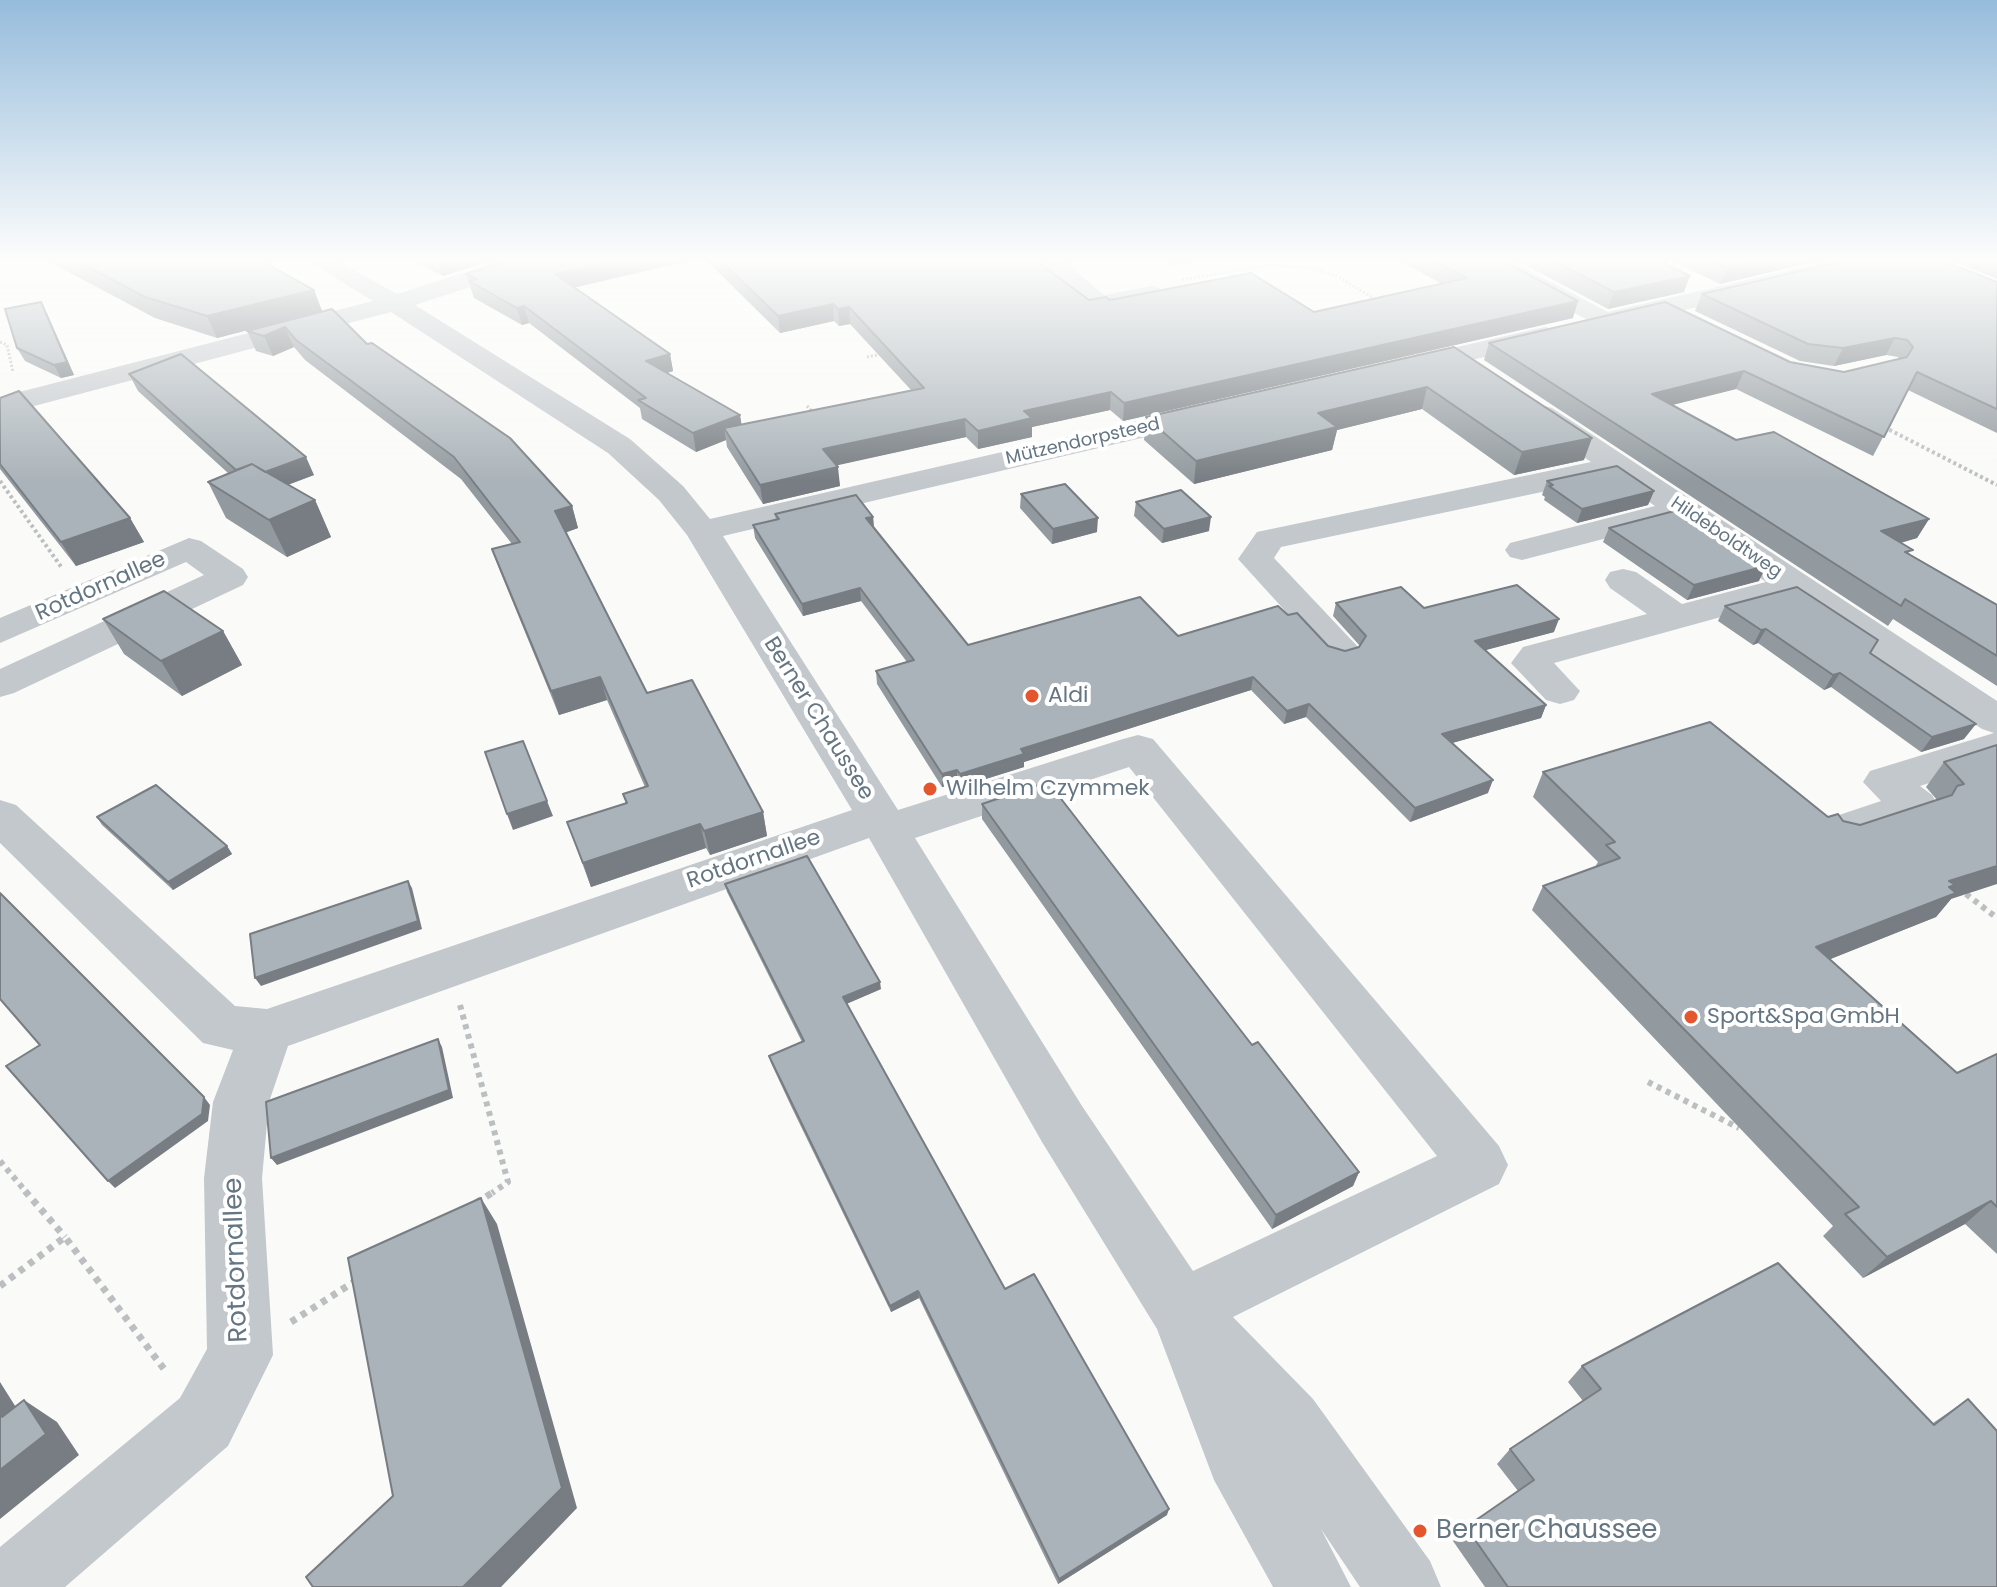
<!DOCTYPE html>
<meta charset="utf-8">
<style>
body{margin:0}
canvas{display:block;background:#fafaf8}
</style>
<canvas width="1997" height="1587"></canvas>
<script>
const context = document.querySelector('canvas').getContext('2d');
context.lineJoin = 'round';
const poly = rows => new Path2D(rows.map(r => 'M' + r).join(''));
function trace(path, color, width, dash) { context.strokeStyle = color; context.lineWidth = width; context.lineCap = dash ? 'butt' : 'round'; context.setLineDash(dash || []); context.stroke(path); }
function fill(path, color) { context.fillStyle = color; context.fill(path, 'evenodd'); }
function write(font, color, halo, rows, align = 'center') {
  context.font = font + ' Poppins,sans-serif'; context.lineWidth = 8; context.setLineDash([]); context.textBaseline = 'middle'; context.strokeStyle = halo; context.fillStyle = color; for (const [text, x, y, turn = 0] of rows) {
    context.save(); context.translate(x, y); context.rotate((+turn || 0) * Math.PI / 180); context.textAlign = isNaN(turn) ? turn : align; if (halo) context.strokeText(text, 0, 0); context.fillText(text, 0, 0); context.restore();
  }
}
trace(poly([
 [1167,265,1187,262],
 [1182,280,1271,265,1312,268,1339,277,1378,301],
 [0,342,7,345,13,372],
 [867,357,882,354],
 [807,406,816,415]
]), '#bbbfc2', 3, [2, 2]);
trace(poly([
 [1884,427,1997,485],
 [0,481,62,568]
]), '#bbbfc2', 4, [3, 3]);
trace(poly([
 [1966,894,1997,918],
 [460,1005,508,1182,492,1193],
 [1648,1082,1739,1128],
 [0,1161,27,1193]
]), '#bbbfc2', 6, [5, 5]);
trace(poly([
 [25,1191,65,1237],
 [476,1203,495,1191],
 [0,1286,65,1237,167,1373],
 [291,1322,357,1280]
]), '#bbbfc2', 7, [6, 6]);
fill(poly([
 [306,260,336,260,397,294,504,260,542,260,538,265,415,305,630,439,683,486,710,519,1203,406,1214,409,1218,415,1214,421,723,536,898,810,1123,739,1138,735,1153,739,1499,1146,1508,1165,1499,1184,1233,1317,1313,1399,1430,1561,1441,1587,1360,1587,1321,1529,1351,1587,1273,1587,1214,1480,1157,1329,1042,1142,869,838,288,1046,269,1102,262,1178,273,1355,228,1446,65,1587,0,1587,0,1547,180,1398,207,1349,204,1178,213,1102,233,1050,203,1043,0,843,0,800,16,805,235,1006,267,1009,852,810,687,535,659,500,608,453,391,312,0,415,0,397,373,301,306,260],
 [1129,767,1437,1156,1193,1271,1082,1106,915,838,1129,767],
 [1045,260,1063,260,1104,295,1152,286,1161,289,1165,294,1161,299,1152,302,1099,312,1090,309,1045,270,1042,265,1045,260],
 [1478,260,1509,260,1608,312,1834,260,1879,260,1875,265,1605,329,1482,265,1478,260],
 [1545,327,1554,329,1558,335,1554,341,1406,375,1396,373,1392,367,1396,361,1545,327],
 [1541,405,1552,408,1997,701,1997,761,1920,786,1932,795,1938,806,1932,817,1843,847,1827,843,1820,831,1827,819,1881,801,1863,782,1870,771,1994,733,1982,729,1790,598,1554,663,1580,691,1574,700,1560,704,1546,700,1511,663,1523,647,1647,614,1610,588,1605,580,1610,572,1623,569,1636,572,1682,604,1766,582,1677,520,1522,560,1510,557,1505,550,1510,543,1655,506,1613,477,1281,547,1274,558,1360,649,1355,657,1341,661,1327,657,1238,559,1257,532,1591,462,1530,420,1526,414,1530,408,1541,405],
 [189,538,201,541,243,569,248,577,243,585,14,693,0,697,0,669,204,575,186,562,0,643,0,618,189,538]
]), '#c3c8cc');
fill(poly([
 [51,260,260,260,314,290,322,311,217,338,155,318,59,267],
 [412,260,493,260,443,276],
 [706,260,1035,260,1089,300,1110,300,1314,312,1442,284,1398,260,1501,260,1573,318,1123,421,1110,410,1032,427,1032,437,978,449,966,437,836,465,840,486,763,504,727,447,726,440,696,452,642,419,640,408,529,323,522,325,474,298,466,274,574,287,670,354,673,371,667,373,740,415,741,425,911,390,850,324,839,326,834,321,780,333],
 [1516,260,1658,260,1684,292,1608,309],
 [1671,260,1821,260,1720,284],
 [1951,260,1997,260,1997,279],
 [1997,282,1997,433,1908,390,1873,456,1736,389,1672,405,1736,440,1929,519,1917,538,1901,543,1910,554,1997,605,1997,686,1893,619,1888,626,1484,360,1489,343,1790,362,1844,372,1899,359,1898,357,1886,355,1834,366,1800,361,1695,311,1702,294],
 [41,302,47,314,74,375,61,378,25,361,17,348],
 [332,309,367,344,572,506,578,528,566,532,647,693,763,812,767,836,710,855,706,848,591,887,567,822,626,804,623,794,645,787,607,700,559,715,500,571,492,549,512,544,461,479,305,360,294,347,273,356,256,351,247,331],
 [1454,347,1584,460,1514,475,1422,409,1337,430,1332,450,1194,484,1144,440,1146,417],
 [129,374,314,475,288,485,315,500,331,537,287,557,226,518,208,482,228,473,138,391],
 [0,398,130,518,144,542,76,566,0,469],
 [1547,481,1654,491,1648,505,1577,523,1544,500,1545,497,1542,495],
 [1021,494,1097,532,1052,544,1020,508],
 [1136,502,1209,531,1162,543,1134,516],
 [775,514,873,517,874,529,968,645,1178,636,1288,615,1328,646,1345,651,1359,647,1360,646,1333,616,1336,603,1424,608,1554,632,1485,650,1546,705,1541,718,1452,743,1488,793,1410,822,1306,717,1284,724,1251,690,1024,762,1024,767,960,787,957,783,942,787,877,684,876,671,907,662,861,601,803,616,755,538,753,525,776,520],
 [1609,528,1759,581,1687,600,1603,542],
 [1725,606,1870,653,1964,739,1921,752,1831,687,1824,690,1758,643,1753,645,1718,621],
 [103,619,223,631,242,665,182,696,124,654],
 [1997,745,1951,899,1936,917,1830,959,1957,1073,1997,1054,1997,1254,1965,1224,1863,1278,1823,1236,1833,1226,1532,910,1543,886,1595,867,1598,862,1533,797,1543,772,1828,817,1860,825,1937,800,1926,787,1944,762],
 [982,804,1252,1045,1359,1172,1353,1186,1272,1229,982,819],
 [97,817,227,846,232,854,173,890,102,825],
 [725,884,881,989,846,1004,1005,1289,1167,1515,1058,1584,919,1298,891,1312,791,1106,771,1063,769,1056,802,1042,727,892],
 [1582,1366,1933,1423,1968,1399,1997,1587,1485,1587,1453,1541,1466,1527,1518,1491,1497,1464,1510,1449,1583,1401,1568,1382]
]), '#929a9f');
fill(poly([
 [438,260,493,260,443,276],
 [619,260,693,260,560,291,555,274],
 [1759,260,1821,260,1720,284,1727,268],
 [1690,276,1684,292,1608,309,1614,292],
 [314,290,322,311,217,338,207,316],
 [1578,301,1573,318,1123,421,1124,403],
 [41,302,47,314,74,375,61,378,54,365],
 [833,304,834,321,780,333,778,316],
 [524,306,529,323,522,325,517,308],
 [849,307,850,324,839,326,838,309],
 [285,327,294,347,273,356,264,336],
 [1895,338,1886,355,1834,366,1843,348],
 [670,354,673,371,649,379,646,361],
 [1744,371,1736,389,1644,412,1652,394],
 [1427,387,1422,409,1337,430,1332,450,1194,484,1196,461,1318,413],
 [1111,392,1110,410,1032,427,1032,437,978,449,978,431,1024,411],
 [740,415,743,433,724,428,726,440,696,452,693,433],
 [965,419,966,437,825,468,823,449],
 [1592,438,1584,460,1514,475,1522,452],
 [306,457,314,475,254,497,246,479],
 [838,467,840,486,763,504,760,485],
 [1654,491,1648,505,1577,523,1582,509],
 [315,500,331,537,287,557,269,520],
 [572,506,578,528,562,534,555,511],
 [873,517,874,529,866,518],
 [1211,517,1209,531,1162,543,1164,529],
 [130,518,144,542,76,566,61,542],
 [1098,518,1097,532,1052,544,1053,529],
 [1929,519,1917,538,1870,551,1881,531],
 [1766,566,1759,581,1687,600,1694,585],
 [860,588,861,601,803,616,802,604],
 [1559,619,1554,632,1471,654,1475,641],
 [1766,629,1758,643,1753,645,1761,630],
 [223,631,242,665,182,696,161,661],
 [1840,673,1831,687,1824,690,1833,675],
 [600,677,607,700,559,715,551,691],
 [1253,677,1251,690,1024,762,1024,767,960,787,960,774,1021,749],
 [1309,704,1306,717,1284,724,1287,711],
 [1546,705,1541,718,1438,747,1442,734],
 [1976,724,1964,739,1921,752,1932,737],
 [957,770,957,783,942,787,942,774],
 [1493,780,1488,793,1410,822,1415,808],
 [547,801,553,816,513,830,507,814],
 [763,812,767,836,710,855,704,831],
 [700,824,706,848,591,887,583,863],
 [227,846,232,854,173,890,168,882],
 [1997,866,1997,884,1951,899,1936,917,1798,972,1816,947,1949,881],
 [408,881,412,888,422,929,261,986,255,978],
 [880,982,881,989,844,1005,843,997],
 [438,1039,442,1047,453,1098,277,1165,271,1158],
 [204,1097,210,1105,208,1121,115,1188,108,1181],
 [1359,1172,1353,1186,1272,1229,1276,1215],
 [481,1198,497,1224,577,1508,501,1587,463,1587],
 [1991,1201,1965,1224,1863,1278,1887,1257],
 [918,1291,919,1298,891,1312,890,1306],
 [0,1382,36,1439,2,1417,0,1414],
 [24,1400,57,1422,79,1455,0,1519,0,1470],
 [1169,1509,1167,1515,1058,1584,1059,1579]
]), '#777d82');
const building = poly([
 [75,260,260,260,314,290,207,316,145,297,75,260],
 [508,260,619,260,555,274,670,354,646,361,740,415,693,433,638,400,646,398,524,306,517,308,469,281,477,279,466,274,508,260],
 [720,260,1035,260,1089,300,1106,297,1110,300,1251,273,1314,312,1467,278,1432,260,1501,260,1578,301,1124,403,1111,392,1024,411,1032,418,978,431,965,419,823,449,838,467,760,485,724,428,924,388,849,307,838,309,833,304,778,316,720,260],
 [1552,260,1658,260,1690,276,1614,292,1552,260],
 [1711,260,1759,260,1727,268,1711,260],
 [1848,260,1941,260,1997,282,1997,409,1917,372,1884,437,1744,371,1652,394,1736,440,1774,432,1929,519,1881,531,1913,550,1905,552,1997,605,1997,656,1905,599,1901,606,1489,343,1665,302,1790,362,1844,372,1907,357,1913,347,1907,340,1895,338,1843,348,1808,344,1702,294,1848,260],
 [41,302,67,362,54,365,17,348,5,309,41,302],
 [332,309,367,344,372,343,510,438,572,506,555,511,647,693,692,680,763,812,704,831,700,824,583,863,567,822,627,803,623,794,648,786,600,677,551,691,492,549,520,542,454,457,296,340,285,327,264,336,247,331,332,309],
 [1454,347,1592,438,1522,452,1427,387,1318,413,1337,427,1196,461,1146,417,1454,347],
 [181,354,306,457,265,472,252,464,236,470,129,374,181,354],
 [19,391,130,518,61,542,0,464,0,398,19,391],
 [252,464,315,500,269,520,208,482,252,464],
 [1617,466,1654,491,1582,509,1549,486,1553,485,1547,481,1617,466],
 [1065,484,1098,518,1053,529,1021,494,1065,484],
 [1181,490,1211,517,1164,529,1136,502,1181,490],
 [856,495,873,517,866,518,968,645,1140,597,1178,636,1278,606,1288,615,1297,613,1328,646,1345,651,1359,647,1366,636,1336,603,1401,587,1424,608,1517,585,1559,619,1475,641,1546,705,1442,734,1493,780,1415,808,1309,704,1287,711,1253,677,1021,749,1024,754,960,774,957,770,942,774,876,671,914,660,860,588,802,604,753,525,779,519,775,514,856,495],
 [1682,509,1766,566,1694,585,1609,528,1682,509],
 [1797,587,1878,640,1870,653,1976,724,1932,737,1840,673,1833,675,1766,629,1761,630,1725,606,1797,587],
 [164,591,223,631,161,661,103,619,164,591],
 [1710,722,1828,817,1838,814,1843,821,1860,825,1952,795,1957,786,1964,784,1944,762,1997,745,1997,866,1949,881,1955,885,1949,887,1956,893,1816,947,1957,1073,1997,1054,1997,1207,1991,1201,1887,1257,1845,1214,1859,1207,1543,886,1620,858,1606,845,1615,842,1543,772,1710,722],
 [523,741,547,801,507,814,485,752,523,741],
 [1048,782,1252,1045,1258,1042,1359,1172,1276,1215,982,804,1048,782],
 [156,785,227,846,168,882,97,817,156,785],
 [807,856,880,982,843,997,1005,1289,1034,1274,1169,1509,1059,1579,918,1291,890,1306,769,1056,804,1041,725,884,807,856],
 [408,881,418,921,255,978,250,934,408,881],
 [0,893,204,1097,202,1114,108,1181,6,1066,40,1045,0,999,0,893],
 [438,1039,449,1090,271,1158,266,1102,438,1039],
 [481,1198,562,1488,463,1587,313,1587,306,1577,393,1496,348,1258,481,1198],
 [1778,1263,1934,1425,1968,1399,1997,1431,1997,1587,1508,1587,1466,1527,1534,1480,1510,1449,1601,1389,1582,1366,1778,1263],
 [24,1400,46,1434,0,1470,0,1414,2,1417,24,1400]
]);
fill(building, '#aab3b9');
trace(building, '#777d82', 2);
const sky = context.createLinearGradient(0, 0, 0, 482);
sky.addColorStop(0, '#96bcdc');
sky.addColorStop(0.54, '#fdfdfc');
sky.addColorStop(1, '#fdfdfc00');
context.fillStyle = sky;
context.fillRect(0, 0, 1997, 482);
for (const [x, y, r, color] of [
 [1032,696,8,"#e4572e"],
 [930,789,8,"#e4572e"],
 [1691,1017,8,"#e4572e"],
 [1420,1531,8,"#e4572e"]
]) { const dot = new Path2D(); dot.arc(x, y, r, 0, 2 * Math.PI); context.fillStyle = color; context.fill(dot); trace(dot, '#fff', 3); }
write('18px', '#657683', '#fff', [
 ["Mützendorpsteed",1083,442,-13],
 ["Hildeboldtweg",1726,538,34]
]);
write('22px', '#657683', '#fff', [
 ["Rotdornallee",101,587,-24],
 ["Berner Chaussee",818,719,58],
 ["Rotdornallee",754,860,-19]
]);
write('22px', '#657683', '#fff', [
 ["Aldi",1048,696],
 ["Wilhelm Czymmek",946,789],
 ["Sport&Spa GmbH",1707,1017]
], 'left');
write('26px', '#657683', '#fff', [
 ["Rotdornallee",237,1260,-92]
]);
write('26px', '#657683', '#fff', [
 ["Berner Chaussee",1436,1531]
], 'left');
</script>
